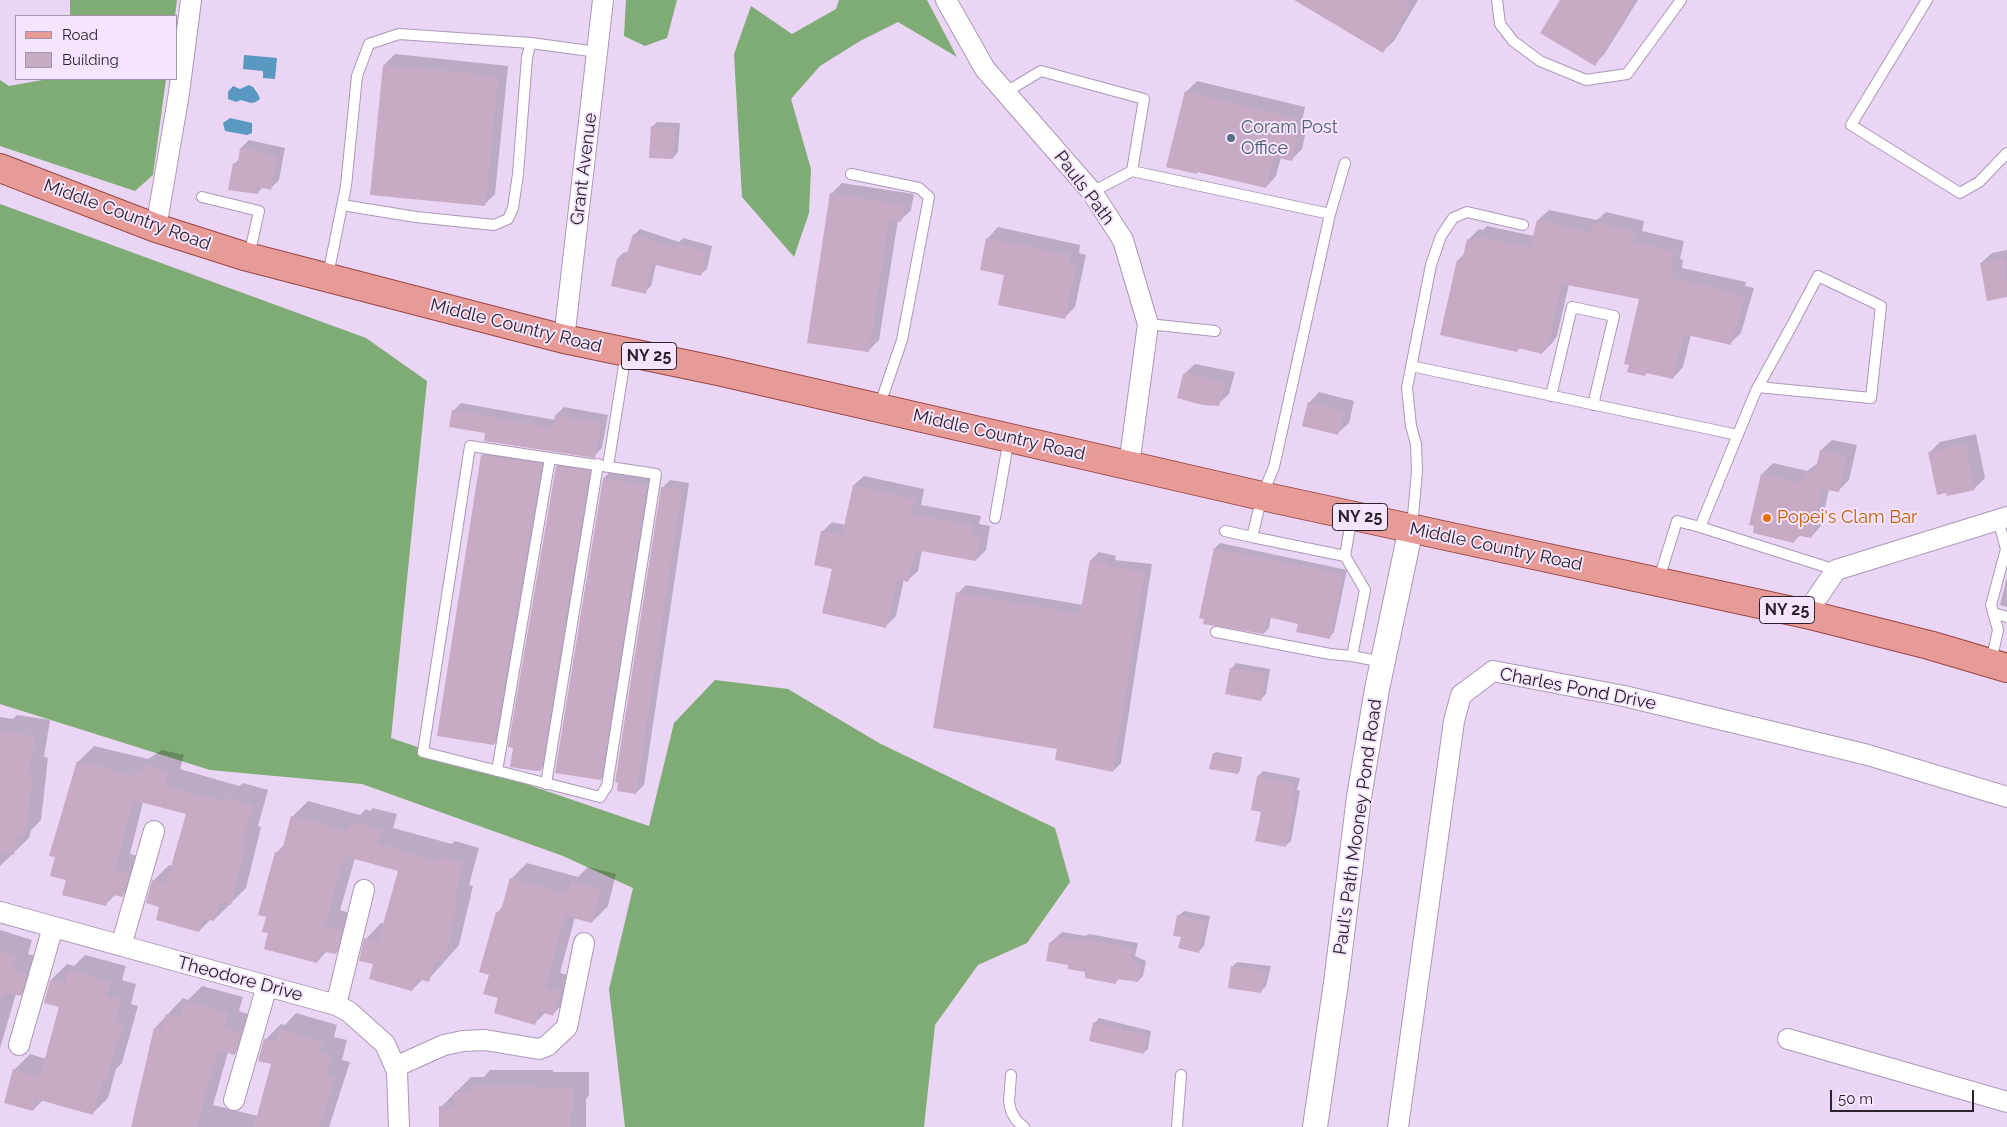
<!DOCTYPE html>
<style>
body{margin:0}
#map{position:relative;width:2007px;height:1127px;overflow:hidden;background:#ead5f4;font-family:Raleway,sans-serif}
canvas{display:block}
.legend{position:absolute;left:15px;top:15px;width:162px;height:65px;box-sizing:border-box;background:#f5e4fd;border:1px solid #a496aa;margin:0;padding:6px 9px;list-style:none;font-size:15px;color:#2a222d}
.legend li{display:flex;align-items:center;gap:10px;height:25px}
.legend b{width:25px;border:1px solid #a496aa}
.scale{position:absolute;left:1830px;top:1090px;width:144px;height:22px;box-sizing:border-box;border:2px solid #2a222d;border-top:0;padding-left:6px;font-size:15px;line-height:18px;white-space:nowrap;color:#2a222d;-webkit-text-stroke:4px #f5e4fd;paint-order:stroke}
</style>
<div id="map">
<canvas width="2007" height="1127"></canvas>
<ul class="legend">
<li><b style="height:6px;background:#e69b97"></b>Road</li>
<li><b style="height:14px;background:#c7abc4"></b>Building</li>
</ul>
<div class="scale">50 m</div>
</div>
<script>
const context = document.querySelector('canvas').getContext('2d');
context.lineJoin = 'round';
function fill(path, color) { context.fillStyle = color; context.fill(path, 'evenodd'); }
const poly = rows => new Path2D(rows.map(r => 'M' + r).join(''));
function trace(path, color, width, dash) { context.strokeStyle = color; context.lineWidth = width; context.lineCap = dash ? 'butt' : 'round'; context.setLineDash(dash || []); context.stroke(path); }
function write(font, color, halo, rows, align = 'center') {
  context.font = font + ' Raleway,sans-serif'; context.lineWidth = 4; context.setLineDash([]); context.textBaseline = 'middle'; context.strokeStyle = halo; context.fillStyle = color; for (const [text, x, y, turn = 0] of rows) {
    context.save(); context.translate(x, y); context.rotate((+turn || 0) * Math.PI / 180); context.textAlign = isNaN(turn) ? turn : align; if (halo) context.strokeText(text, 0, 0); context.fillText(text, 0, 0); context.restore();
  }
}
fill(poly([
 [70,0,177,0,175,16,70,16],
 [626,0,677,0,667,38,645,46,624,36],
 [839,0,927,0,957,57,898,22,860,41,820,66,791,99,811,169,809,213,794,257,742,197,734,54,751,6,792,34,836,9],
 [48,79,166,79,153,175,135,191,0,146,0,80,9,86],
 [0,204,366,338,427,381,391,738,649,826,674,723,715,680,788,689,879,743,1055,828,1070,882,1027,943,978,965,935,1025,924,1127,625,1127,609,989,633,888,563,856,362,784,210,770,0,704]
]), '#7fab75');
fill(poly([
 [244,55,277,58,275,79,263,78,263,71,243,69],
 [249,85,253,87,258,94,260,99,256,102,251,103,241,100,236,102,228,99,228,92,233,86,240,89],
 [230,118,252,123,252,133,247,135,225,131,223,123]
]), '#5898c1');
fill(poly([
 [1315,0,1418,0,1394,41,1383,51],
 [1562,0,1638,0,1605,53,1595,64],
 [395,54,508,66,495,194,484,205,384,65],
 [1197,81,1305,107,1302,121,1308,122,1302,149,1291,160,1281,157,1276,176,1266,187,1199,171,1196,173,1186,92],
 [657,122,680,123,678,152,673,158,652,127],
 [249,140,285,148,279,180,271,188,263,187,257,193,234,164,240,158,241,148],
 [842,183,914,194,911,210,901,220,898,220,879,340,868,351,831,194],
 [1549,210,1597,220,1606,212,1644,221,1642,231,1684,241,1680,259,1683,260,1682,268,1746,282,1745,286,1754,288,1741,333,1730,343,1691,334,1683,367,1673,378,1648,372,1645,375,1641,298,1569,284,1557,336,1553,342,1542,353,1520,348,1517,351,1458,260,1465,253,1468,240,1479,229,1483,230,1487,226,1534,236,1538,220],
 [998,227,1080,245,1079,253,1086,255,1075,307,1064,318,1006,274,981,269,988,238],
 [640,229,679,242,683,238,712,246,707,269,701,274,656,264,651,286,645,292,612,285,618,258,624,252,628,253,634,235],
 [2007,250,2007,296,1988,299,1981,263,1992,253],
 [1195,364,1235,372,1229,394,1218,404,1184,374],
 [1319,392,1354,401,1349,423,1338,433,1309,403],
 [461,403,555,420,556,415,564,407,608,415,602,448,594,456,486,432,453,411],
 [1976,434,1985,478,1974,489,1929,453,1940,442],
 [1832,440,1857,445,1849,480,1838,491,1829,489,1821,526,1811,537,1801,535,1794,541,1751,524,1762,474,1773,463,1807,471,1819,462,1821,450],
 [491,447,549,456,502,736,494,744,483,455],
 [565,458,597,463,549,761,541,769,557,466],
 [612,470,655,477,609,771,601,779,604,478],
 [864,476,924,489,921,505,981,516,979,524,990,526,986,550,976,560,922,550,918,571,908,580,904,579,896,616,886,626,834,568,822,532,832,522,845,525,854,485],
 [670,480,689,483,644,785,636,793,662,488],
 [1220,543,1347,570,1334,632,1329,638,1300,623,1271,617,1269,628,1264,633,1215,548],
 [1099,552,1116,556,1115,560,1152,564,1121,763,1113,771,1058,748,958,593,966,585,1083,605,1091,560],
 [2007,577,2007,607,2000,605],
 [1236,663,1270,669,1266,694,1261,699,1231,669],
 [17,715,50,720,44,757,48,758,41,820,31,830,29,838,0,866,0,717,13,719],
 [94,746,148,759,162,750,184,755,180,769,239,786,243,783,268,790,258,826,261,827,246,888,214,920,211,919,199,931,161,907,153,881,169,865,172,866,187,813,143,802,130,854,144,858,138,880,122,895,116,894,105,905,68,879,57,856,51,855,79,761],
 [1216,752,1242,757,1240,771,1238,773,1214,754],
 [1263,771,1300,778,1297,790,1300,791,1291,841,1285,846,1262,811,1258,776],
 [308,801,360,815,366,809,370,811,373,808,397,814,393,828,452,844,455,841,479,848,469,885,473,886,459,945,428,980,423,979,412,990,375,963,366,939,381,923,384,924,399,870,355,858,340,910,357,916,352,937,336,953,327,951,317,962,270,932,268,916,276,853,285,844,292,817],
 [527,863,578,877,588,867,616,874,608,906,592,922,575,917,560,973,575,977,569,998,553,1014,546,1012,535,1023,499,997,490,974,497,913,503,906,511,879],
 [1184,911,1210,916,1204,946,1199,951,1182,936,1178,916],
 [0,930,32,940,28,954,42,958,36,979,20,995,16,994,0,1048],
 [1062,932,1086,936,1089,934,1138,943,1135,956,1146,961,1143,976,1138,981,1120,978,1116,982,1070,964,1050,943],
 [85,955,126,966,122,980,136,984,131,1004,138,1006,122,1063,116,1069,108,1098,92,1114,43,1100,33,1110,14,1070,30,1054,46,1059,61,1006,45,1002,51,980,67,964,74,966],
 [1237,962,1271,966,1266,986,1261,991,1232,967],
 [202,986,243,997,239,1011,256,1017,250,1038,234,1053,228,1052,213,1105,258,1116,272,1063,265,1040,281,1024,285,1025,296,1013,337,1025,334,1037,347,1040,342,1060,350,1062,329,1127,142,1127,155,1028,183,998,188,1000],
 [1099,1018,1151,1031,1148,1049,1143,1053,1095,1023],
 [490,1070,553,1070,553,1072,589,1072,589,1095,586,1099,586,1127,440,1127,441,1107,471,1077,484,1077]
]), '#0003');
fill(poly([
 [1294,0,1402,0,1411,5,1383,53],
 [1560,0,1635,0,1595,66,1540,33],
 [383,65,498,76,485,206,370,195],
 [1185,91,1295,118,1292,131,1298,133,1292,161,1274,157,1266,188,1197,172,1197,174,1166,167],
 [651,126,675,128,673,159,649,158],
 [240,148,277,156,271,190,259,187,258,194,228,190,233,163,238,164],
 [830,193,904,205,901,222,889,220,869,352,807,343],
 [1537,220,1592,232,1594,222,1634,231,1632,241,1674,251,1670,270,1673,270,1672,278,1736,293,1735,296,1744,298,1731,345,1683,334,1673,379,1646,373,1645,376,1627,372,1629,365,1624,364,1639,299,1562,284,1547,348,1544,347,1542,354,1518,348,1517,352,1440,335,1457,260,1462,261,1467,239,1474,241,1476,236,1530,248],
 [633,234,675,248,676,244,707,251,701,276,652,264,646,294,611,286,617,258,625,259],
 [986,238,1070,255,1069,264,1076,265,1065,319,998,305,1004,275,980,270],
 [2005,258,2007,297,1987,301,1980,263],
 [1188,373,1225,383,1219,406,1202,405,1177,398,1183,374],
 [1308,402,1344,411,1338,435,1302,426],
 [452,410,553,428,555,415,601,423,595,458,484,441,485,433,449,427],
 [1965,444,1975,490,1947,496,1946,493,1937,495,1928,452],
 [1820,450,1847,456,1839,492,1822,489,1811,538,1796,535,1794,543,1753,533,1754,526,1749,525,1761,474,1803,483,1805,471,1815,473],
 [481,455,542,464,494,745,437,736],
 [556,466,590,471,541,771,536,771,510,767,513,748,508,747],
 [603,478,647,485,601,780,555,773],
 [853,485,915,499,911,514,972,525,970,534,981,536,976,561,915,550,908,582,897,579,886,628,822,613,832,569,814,565,821,531,842,536],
 [661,487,682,490,636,794,617,791,618,783,615,782],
 [1214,548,1343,574,1330,639,1296,632,1298,624,1268,617,1264,634,1203,624,1204,619,1199,618],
 [1090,560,1109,563,1108,567,1145,571,1113,772,1055,760,1057,749,933,728,956,592,1080,614],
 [1230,668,1266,674,1261,701,1225,694],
 [0,731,35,736,29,773,33,773,25,837,17,836,14,855,0,853],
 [1213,753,1241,759,1238,774,1209,769],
 [77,761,136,776,137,769,144,771,145,765,169,771,165,785,224,802,226,798,253,805,243,842,246,843,231,905,220,902,214,921,203,918,199,932,156,920,159,907,146,903,152,880,166,884,186,814,133,800,115,869,129,874,123,897,109,894,106,906,62,895,66,880,50,876,55,857,49,856],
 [1257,776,1295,783,1293,795,1296,796,1286,847,1255,841,1261,812,1251,810],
 [291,816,347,831,349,825,355,826,356,823,382,830,378,844,439,861,438,856,464,863,454,901,458,902,444,962,435,960,429,982,416,978,412,991,369,979,373,964,359,961,364,938,378,942,398,871,344,856,325,926,342,932,336,954,320,951,317,963,264,949,268,933,262,932,266,917,258,915,275,852,281,854],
 [510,878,568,894,571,882,601,890,592,923,565,916,545,988,560,992,553,1016,539,1011,535,1025,494,1013,498,998,483,994,489,975,479,972,496,912,500,914],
 [1177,915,1206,921,1199,953,1178,948,1181,937,1173,936],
 [1056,937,1082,941,1082,939,1133,948,1131,961,1141,966,1138,982,1117,979,1116,984,1085,978,1085,972,1068,969,1068,965,1046,961,1049,943,1054,942],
 [0,951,17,955,13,970,27,974,21,996,6,992,4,999,0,998],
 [1231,966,1267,971,1261,993,1228,988],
 [68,970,111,982,107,996,121,1000,116,1020,123,1022,106,1080,103,1079,93,1115,36,1099,33,1111,4,1103,13,1069,40,1077,59,1007,44,1003,50,980,65,983],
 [185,1001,228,1013,224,1027,241,1033,235,1055,218,1050,197,1127,131,1127,154,1028,161,1030,166,1014,180,1018],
 [1093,1022,1147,1035,1144,1054,1089,1041],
 [279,1029,322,1041,319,1052,332,1056,327,1075,335,1078,320,1127,254,1127,271,1064,258,1061,264,1039,276,1042],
 [537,1085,537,1088,574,1088,574,1113,570,1113,570,1127,439,1127,439,1106,454,1107,454,1092,473,1092,473,1086]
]), '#c7abc4');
const service = poly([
 [1497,0,1500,24,1513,41,1540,61,1586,80,1627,74,1681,0],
 [1927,0,1851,125,1960,193,1979,182,2007,153],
 [1006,92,1041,71,1144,99,1132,171],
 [1345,163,1330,214,1274,467,1262,496,1252,537,1345,556,1365,590,1352,656,1383,662],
 [851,174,919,188,929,197,902,340,879,407],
 [1092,192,1132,171,1330,214],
 [202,197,259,211,249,256],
 [342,205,416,217,494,225,508,219,513,208,518,174,527,57,531,43],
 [328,275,346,186,357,76,369,44,399,34,531,43,597,52],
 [1148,324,1215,331],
 [1411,366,1738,435],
 [1551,396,1572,307,1614,316,1593,405],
 [470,446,656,474,607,786,600,797,423,752,470,446],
 [608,466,626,353],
 [995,518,1009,438],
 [1412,527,1417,471,1416,444,1411,426,1407,388,1431,265,1441,236,1453,218,1467,212,1523,225],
 [1700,527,1836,570],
 [1225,531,1252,537],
 [1345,556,1352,516],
 [1658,582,1677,521,1700,527,1755,393,1758,387,1791,327,1818,276,1881,306,1871,398,1758,387],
 [1993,613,2007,617],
 [1216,632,1330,654,1352,656],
 [1991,662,1998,630,1991,605,2006,549,1998,520],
 [497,771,550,458],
 [546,784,598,464],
 [1011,1075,1009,1101,1011,1111,1016,1120,1024,1127],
 [1177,1127,1181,1075]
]);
const minor = poly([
 [946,0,985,69,1092,192,1123,240,1148,324,1129,465],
 [156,228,179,93,191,0],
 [564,339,603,0],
 [1806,614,1836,570,2007,517],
 [0,912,336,1005,348,1011,385,1044,397,1071,399,1127],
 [121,946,154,831],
 [336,1005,364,890],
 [1788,1039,2007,1102],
 [19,1045,53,927],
 [395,1067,444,1045,463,1041,485,1040,539,1049,547,1046,567,1027,584,943],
 [234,1100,267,986],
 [1398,1127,1454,721,1461,695,1493,671,1624,696,1868,755,2007,797]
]);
const tertiary = poly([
 [1315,1127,1336,983,1359,797,1377,689,1411,528]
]);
const primary = poly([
 [0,168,156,228,244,256,564,339,718,371,1262,496,1806,614,1929,645,2007,668]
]);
trace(service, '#ac98b5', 12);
trace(minor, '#ac98b5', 22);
trace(tertiary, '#ac98b5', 26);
trace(primary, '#994644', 30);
trace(service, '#fff', 10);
trace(minor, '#fff', 20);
trace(tertiary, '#fff', 24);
trace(primary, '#e69b97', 28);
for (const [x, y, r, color] of [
 [1231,138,5,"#5c6f8a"],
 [1767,518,5,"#e8710a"]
]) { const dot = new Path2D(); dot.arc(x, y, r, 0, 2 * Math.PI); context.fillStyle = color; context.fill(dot); trace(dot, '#f5e4fd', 2); }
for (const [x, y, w] of [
 [649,356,55],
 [1360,517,55],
 [1787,610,55]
]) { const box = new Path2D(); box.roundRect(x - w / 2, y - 13.5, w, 27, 4); context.fillStyle = '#f5e4fd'; context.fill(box); trace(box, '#2a222d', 1); }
write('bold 16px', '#2a222d', null, [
 ["NY 25",649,356],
 ["NY 25",1360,517],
 ["NY 25",1787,610]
]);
write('18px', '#4e5e75', '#f5e4fd', [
 ["Coram Post",1241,128],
 ["Office",1241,149]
], 'left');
write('18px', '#2a222d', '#f5e4fd', [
 ["Grant Avenue",584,169,-83],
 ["Pauls Path",1084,188,53],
 ["Middle Country Road",127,215,20],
 ["Middle Country Road",516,326,14],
 ["Middle Country Road",999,435,13],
 ["Middle Country Road",1496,547,12],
 ["Charles Pond Drive",1578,689,11],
 ["Paul's Path Mooney Pond Road",1358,827,-82],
 ["Theodore Drive",240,979,15]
]);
write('18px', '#c56008', '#f5e4fd', [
 ["Popei's Clam Bar",1777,518]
], 'left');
</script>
